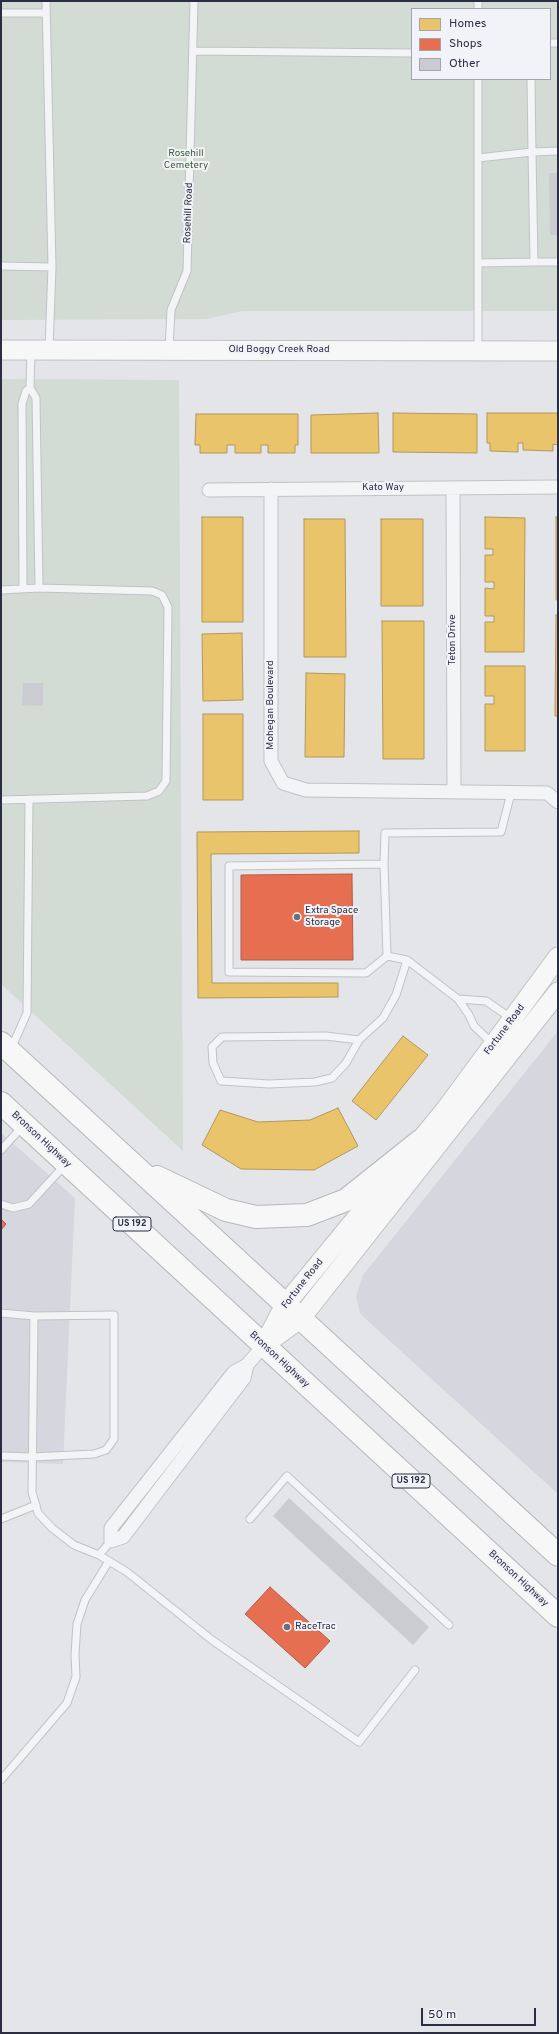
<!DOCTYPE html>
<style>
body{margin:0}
#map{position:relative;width:559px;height:2034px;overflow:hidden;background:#e4e5e9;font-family:Overpass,sans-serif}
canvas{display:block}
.frame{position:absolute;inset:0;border:2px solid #2b2e42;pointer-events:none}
.legend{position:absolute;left:411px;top:8px;width:140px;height:72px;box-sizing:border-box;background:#f2f3f8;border:1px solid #a2a4af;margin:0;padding:5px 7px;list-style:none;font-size:12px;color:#2b2e42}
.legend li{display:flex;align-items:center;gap:8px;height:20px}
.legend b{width:20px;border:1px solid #a2a4af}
.scale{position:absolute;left:421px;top:2008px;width:115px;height:18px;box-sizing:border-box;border:2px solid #2b2e42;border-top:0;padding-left:5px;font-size:12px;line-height:14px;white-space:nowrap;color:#2b2e42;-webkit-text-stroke:3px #f2f3f8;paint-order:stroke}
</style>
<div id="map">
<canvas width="559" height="2034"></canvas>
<div class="frame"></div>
<ul class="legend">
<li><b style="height:11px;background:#e9c46a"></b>Homes</li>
<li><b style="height:11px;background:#e76f51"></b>Shops</li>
<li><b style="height:11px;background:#cbccd1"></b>Other</li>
</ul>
<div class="scale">50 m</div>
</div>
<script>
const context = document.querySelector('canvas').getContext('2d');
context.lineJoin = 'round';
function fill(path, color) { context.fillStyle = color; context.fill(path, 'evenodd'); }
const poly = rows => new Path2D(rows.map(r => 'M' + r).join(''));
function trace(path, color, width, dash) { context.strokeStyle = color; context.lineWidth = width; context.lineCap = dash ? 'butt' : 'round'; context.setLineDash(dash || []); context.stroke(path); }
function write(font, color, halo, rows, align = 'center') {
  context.font = font + ' Overpass,sans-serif'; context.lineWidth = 4; context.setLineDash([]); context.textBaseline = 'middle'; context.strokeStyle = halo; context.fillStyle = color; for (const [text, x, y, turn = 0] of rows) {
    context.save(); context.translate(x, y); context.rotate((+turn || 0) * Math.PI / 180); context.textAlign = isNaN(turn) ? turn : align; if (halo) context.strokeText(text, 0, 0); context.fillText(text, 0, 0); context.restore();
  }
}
fill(poly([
 [558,1031,558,1494,369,1322,360,1313,356,1297,363,1275],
 [1,1133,75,1198,63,1464,1,1462]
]), '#d5d6de');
fill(poly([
 [1,1,558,1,558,311,242,311,206,319,1,320],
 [412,9,550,9,550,79,412,79],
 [1,379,179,380,183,1151,1,984]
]), '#d2dcd5');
const homes = poly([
 [378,413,379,453,311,453,311,415,378,413],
 [393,413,477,414,477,453,393,452,393,413],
 [487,413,558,413,558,451,558,445,553,444,553,451,523,450,523,443,518,443,518,452,490,451,490,443,487,443,487,413],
 [196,414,298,414,298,445,295,445,295,453,268,453,268,445,261,445,261,453,235,453,235,445,227,445,227,453,200,453,200,445,195,445,196,414],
 [202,517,243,517,243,622,202,622,202,517],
 [485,517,525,518,524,652,485,652,485,622,494,622,494,616,485,616,485,588,494,589,494,582,485,582,485,555,493,555,493,549,485,549,485,517],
 [556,517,558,517,558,600,556,600,556,517],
 [304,519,345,519,346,657,304,657,304,519],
 [381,519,423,519,423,606,381,606,381,519],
 [556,615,558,615,558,716,555,716,556,615],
 [382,621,424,621,424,759,383,759,382,621],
 [242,633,243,700,203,701,202,634,242,633],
 [485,666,525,666,525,751,485,751,485,704,494,704,494,696,485,696,485,666],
 [306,673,345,674,344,757,305,757,306,673],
 [203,714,243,714,243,800,203,800,203,714],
 [359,831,359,853,211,854,212,983,338,983,338,997,198,998,197,832,359,831],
 [403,1036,428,1055,376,1120,352,1101,403,1036],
 [338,1108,358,1146,314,1170,241,1169,202,1145,220,1110,258,1122,310,1120,338,1108]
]);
fill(homes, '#e9c46a');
trace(homes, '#b0975e', 1);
const shops = poly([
 [352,874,353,960,241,960,241,875,352,874],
 [1,1219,6,1224,1,1230,1,1219],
 [270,1587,330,1641,305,1668,245,1614,270,1587]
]);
fill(shops, '#e76f51');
trace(shops, '#af5c4c', 1);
fill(poly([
 [549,173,558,173,558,235,550,235],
 [23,683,43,683,43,706,22,705],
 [289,1498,429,1627,413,1645,273,1516]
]), '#cbccd1');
const lane = poly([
 [46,1,52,267,49,349],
 [478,9,478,1],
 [1,13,46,13],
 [550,43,558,43],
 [194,51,412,53],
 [478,79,478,351],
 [478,158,532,152,531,79],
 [534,262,558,262],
 [478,263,534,262,532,152,558,151],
 [1,266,52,267],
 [31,350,30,388,36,398,39,588],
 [169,350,171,310,187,271,194,1],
 [23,589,22,404,26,391,30,388],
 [1,590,39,588,152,591,162,595,168,607,166,781,159,791,147,796,1,800],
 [384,864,229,866,229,972,366,973,387,956],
 [458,999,407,960,387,956,384,864,385,833,501,832,511,793],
 [359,1040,346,1063,332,1078,315,1082,269,1084,221,1081,213,1063,212,1047,222,1037,326,1036,359,1040,383,1018,396,995,407,960],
 [493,1044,474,1026,469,1015,458,999,486,1001,512,1019],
 [11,1049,27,1013,29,799],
 [1,1150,23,1126],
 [1,1204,13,1208,29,1204,64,1166],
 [1,1313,34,1316,32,1492,38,1513,52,1528,74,1545,99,1555],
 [1,1456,32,1457,94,1454,106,1450,114,1439,114,1315,34,1316],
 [1,1519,36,1505],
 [250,1519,287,1476,449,1625],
 [111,1541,99,1555,127,1572,212,1640,359,1742,415,1670],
 [1,1780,67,1703,76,1677,75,1654,77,1624,85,1600,109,1561]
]);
const street = poly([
 [453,488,454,792],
 [271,489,271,761,283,783,306,790,547,793,558,802],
 [209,490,558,487],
 [247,1365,244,1378,123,1537,111,1541,111,1528,234,1372,247,1365,264,1345]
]);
const secondary = poly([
 [1,350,558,351],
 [268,1342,301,1318,558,992],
 [264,1345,285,1305,446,1109,558,957]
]);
const highway = poly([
 [1,1043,558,1555],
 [1,1103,558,1616],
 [157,1177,226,1210,256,1217,307,1215,346,1200,420,1141]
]);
trace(lane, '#c1c2c6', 9);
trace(street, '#c1c2c6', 15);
trace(secondary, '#c1c2c6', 21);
trace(highway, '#b7b8bd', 24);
trace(lane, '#f3f4f6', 7);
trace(street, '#f3f4f6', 13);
trace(secondary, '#f7f7f7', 19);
trace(highway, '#f7f7f7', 22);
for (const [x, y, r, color] of [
 [297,917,4,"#6c6e7c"],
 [287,1627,4,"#6c6e7c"]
]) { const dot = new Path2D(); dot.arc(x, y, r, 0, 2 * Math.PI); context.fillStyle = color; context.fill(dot); trace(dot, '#f2f3f8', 1.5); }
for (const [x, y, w] of [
 [132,1224,38],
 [411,1481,38]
]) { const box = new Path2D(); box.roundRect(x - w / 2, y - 7, w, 14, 3); context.fillStyle = '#f2f3f8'; context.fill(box); trace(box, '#2b2e42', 1); }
write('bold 9px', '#2b2e42', null, [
 ["US 192",132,1224],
 ["US 192",411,1481]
]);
write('10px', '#395d3a', '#f2f3f8', [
 ["Rosehill",186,154],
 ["Cemetery",186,166]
]);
write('10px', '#2b2e42', '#f2f3f8', [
 ["Rosehill Road",189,213,-88],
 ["Old Boggy Creek Road",279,350],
 ["Kato Way",383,488],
 ["Teton Drive",453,640,-90],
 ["Mohegan Boulevard",271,705,-90],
 ["Fortune Road",505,1030,-53],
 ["Bronson Highway",41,1140,43],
 ["Fortune Road",303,1284,-52],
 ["Bronson Highway",279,1360,43],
 ["Bronson Highway",518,1579,43]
]);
write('10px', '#2b2e42', '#f2f3f8', [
 ["Extra Space",305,911],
 ["Storage",305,923],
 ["RaceTrac",295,1627]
], 'left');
</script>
